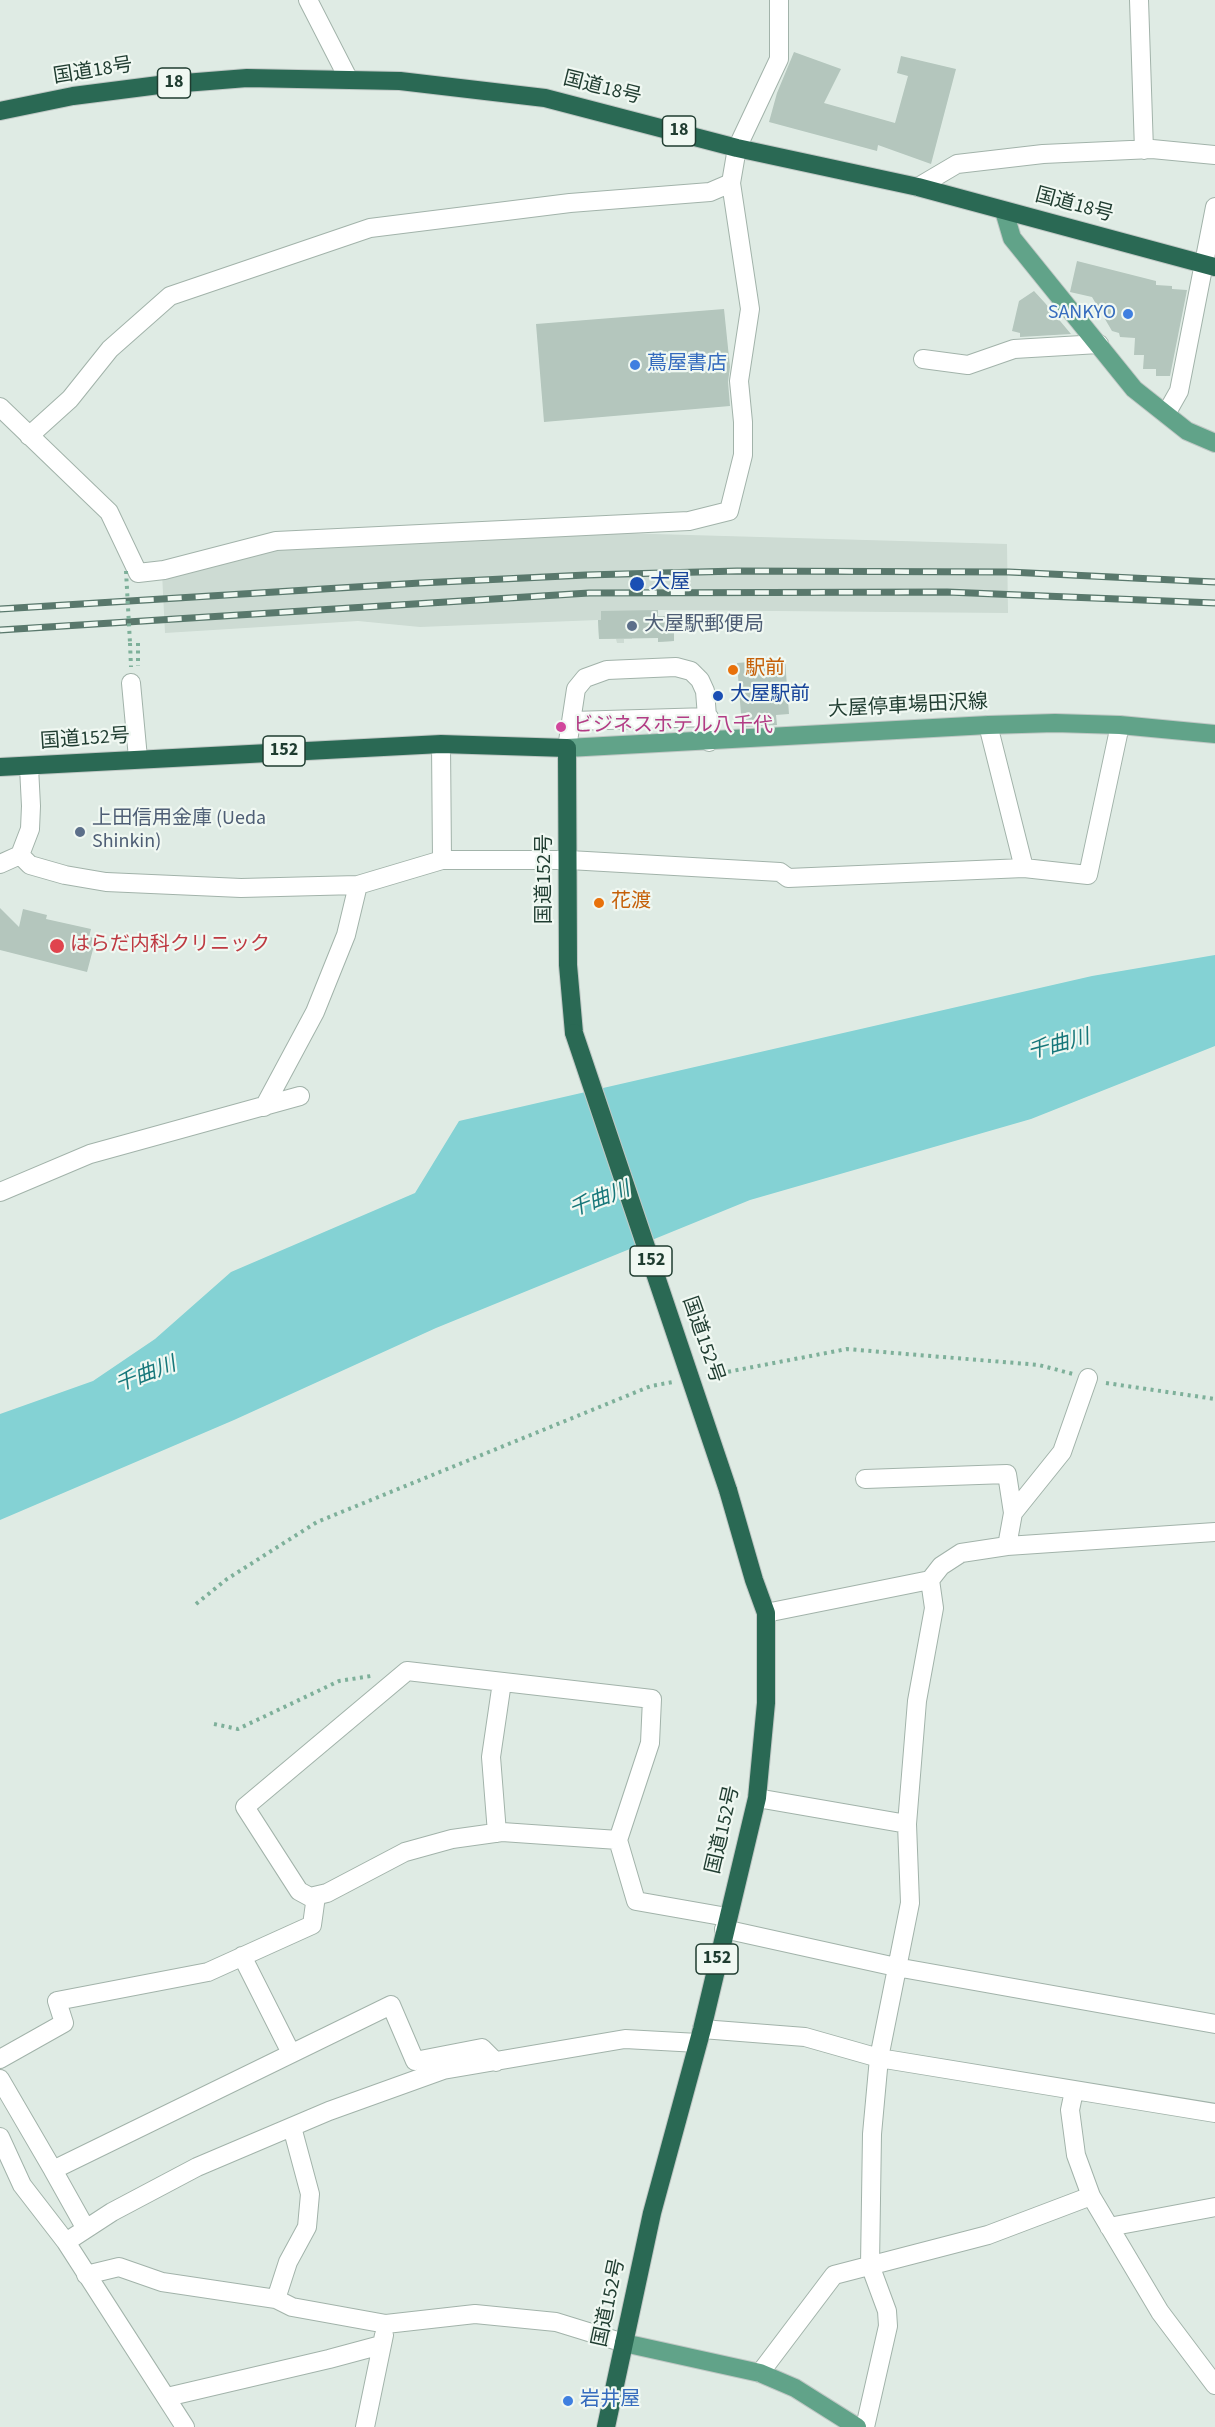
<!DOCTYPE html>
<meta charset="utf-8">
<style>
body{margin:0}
canvas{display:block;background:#dfebe4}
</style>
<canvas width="1215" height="2427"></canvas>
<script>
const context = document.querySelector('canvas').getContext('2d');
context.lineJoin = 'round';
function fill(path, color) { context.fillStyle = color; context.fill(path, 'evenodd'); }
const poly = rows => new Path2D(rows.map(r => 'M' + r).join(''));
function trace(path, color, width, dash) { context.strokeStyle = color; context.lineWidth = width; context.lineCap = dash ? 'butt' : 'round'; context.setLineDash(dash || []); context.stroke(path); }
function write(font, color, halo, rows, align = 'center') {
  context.font = font + ' "Source Sans 3","Noto Sans JP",sans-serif'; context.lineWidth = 4.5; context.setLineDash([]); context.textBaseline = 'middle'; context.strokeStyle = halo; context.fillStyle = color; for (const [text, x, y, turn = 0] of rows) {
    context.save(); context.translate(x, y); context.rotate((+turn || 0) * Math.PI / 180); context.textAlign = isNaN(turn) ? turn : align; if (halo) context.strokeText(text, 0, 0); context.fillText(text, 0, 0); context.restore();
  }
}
fill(poly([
 [619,533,1007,544,1008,613,658,610,658,616,681,616,681,628,674,629,674,641,658,642,658,635,632,636,632,639,624,639,624,643,617,643,616,639,599,639,598,620,420,627,358,621,165,633,162,573,274,544]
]), '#cddbd3');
fill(poly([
 [1215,955,1215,1046,1031,1119,750,1200,436,1328,234,1420,0,1520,0,1414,93,1381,155,1339,231,1272,415,1193,459,1121,1092,976]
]), '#84d2d4');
fill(poly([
 [794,52,841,69,824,103,895,123,908,76,897,73,901,56,956,69,931,164,878,145,877,151,769,122,777,93],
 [1077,261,1156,281,1156,285,1172,286,1172,289,1187,290,1170,376,1156,376,1156,369,1143,369,1144,355,1134,355,1135,338,1120,337,1119,333,1112,331,1092,297,1070,292],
 [1034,291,1045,303,1071,334,1020,337,1020,333,1012,331,1019,301],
 [724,309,730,367,728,382,730,406,544,422,536,324],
 [658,610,658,616,674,616,674,641,658,642,658,638,599,639,598,620,601,620,601,611],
 [785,659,789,714,776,715,777,725,742,727,737,663],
 [0,908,19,927,23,909,47,915,46,919,91,929,89,937,96,938,87,972,0,950]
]), '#b4c6bd');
const minor = poly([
 [308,0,349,80],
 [1139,0,1144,150],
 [918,187,957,164,1043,154,1152,149,1215,155],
 [923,359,968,365,1014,349,1099,344],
 [0,407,109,512,138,573,164,570,276,541,689,521,729,511,743,455,743,422,739,381,750,309,731,183],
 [1166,414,1179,391,1215,207],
 [29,436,70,399,110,349,170,296,370,228,570,203,710,192,731,183,737,148,779,59,779,0],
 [131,683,138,758],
 [572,721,709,717],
 [988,725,1024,868],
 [441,744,442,860],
 [567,748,576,689,585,678,607,670,676,667,691,671,700,680,705,691,709,742],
 [20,855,30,865,65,875,106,882,241,888,358,885,442,860,569,860,780,872,788,878,1024,868,1088,875,1120,725],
 [0,864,20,855,30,829,31,806,29,767],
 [264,1107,315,1012,346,935,358,885],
 [0,1192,90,1154,300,1096],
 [865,1479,1007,1474,1013,1513],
 [1007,1546,1013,1513,1062,1452,1088,1378],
 [766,1613,930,1580,941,1566,961,1553,1007,1546,1215,1532],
 [757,1798,907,1824],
 [497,1833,491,1757,502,1682],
 [618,1840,650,1743,652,1699,407,1671,245,1807,299,1891,310,1897,327,1893,405,1852,452,1839,502,1832,618,1840,636,1901,727,1917],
 [724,1929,896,1967,1215,2024],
 [242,1956,291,2053],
 [702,2029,805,2037,879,2058,1215,2113],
 [0,2059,64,2023,57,2001,208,1972,312,1925,316,1896],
 [0,2079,53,2170],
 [1074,2091,1070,2110,1076,2155,1091,2196,1160,2312,1215,2385],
 [0,2137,22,2185,66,2242,185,2427],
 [1109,2227,1215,2207],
 [86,2229,53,2170,391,2005,415,2061,482,2048,496,2062],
 [66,2242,112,2212,197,2167,329,2111,443,2070,625,2039,698,2043],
 [86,2275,119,2267,162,2282,276,2299,292,2307,386,2324,475,2314,556,2322,624,2343],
 [276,2299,288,2262,307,2227,310,2194,292,2127],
 [760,2373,834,2275,988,2235,1091,2196],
 [167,2397,329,2359,381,2345],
 [365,2427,384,2335],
 [865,2427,888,2326,887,2311,870,2265,872,2134,879,2058,910,1903,907,1824,917,1701,934,1608,930,1580]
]);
const major = poly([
 [1004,211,1012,238,1134,389,1187,431,1215,443],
 [567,748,988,725,1055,723,1120,725,1215,734],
 [624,2343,760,2373,795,2388,857,2427]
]);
const highway = poly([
 [0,111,73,96,159,85,247,78,400,81,545,98,737,148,918,187,1215,267],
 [0,767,441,744,567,748,568,965,574,1033],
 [606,2427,652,2213,702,2029,757,1798,766,1703,766,1613,754,1580,728,1490]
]);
trace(minor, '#a2b3aa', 20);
trace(major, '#c0c8c5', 20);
trace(highway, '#c0c8c5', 20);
trace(poly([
 [130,643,131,667],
 [138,643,138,666],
 [706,1376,847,1349,1039,1365,1073,1374],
 [1106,1383,1215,1399],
 [196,1604,227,1579,317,1522,651,1386,673,1382],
 [214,1724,238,1729,339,1681,371,1676]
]), '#7eb09a', 4, [3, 4.5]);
trace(minor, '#fff', 18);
trace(major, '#61a389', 18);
trace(highway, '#2a6954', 18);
const rail = poly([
 [0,609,420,583,586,575,737,571,1009,572,1215,582],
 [0,630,589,593,947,592,1215,603]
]);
trace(rail, '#59786c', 7);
trace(rail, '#f0f8f2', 4.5, [14]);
const highwayBridge = poly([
 [574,1033,728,1490]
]);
trace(highwayBridge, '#c0c8c5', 20, []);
trace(poly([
 [126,571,130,643]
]), '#7eb09a', 4, [3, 4.5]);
trace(highwayBridge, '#2a6954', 18);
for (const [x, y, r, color] of [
 [1128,314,6,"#3f7fe0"],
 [635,365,6,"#3f7fe0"],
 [637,584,8,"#1a4fb4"],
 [632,626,6,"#5c6f8a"],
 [733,670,6,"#e8710a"],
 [718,696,6,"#1a4fb4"],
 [561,727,6,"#d1479c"],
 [80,832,6,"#5c6f8a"],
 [599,903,6,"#e8710a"],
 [57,946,8,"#e0444e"],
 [568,2401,6,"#3f7fe0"]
]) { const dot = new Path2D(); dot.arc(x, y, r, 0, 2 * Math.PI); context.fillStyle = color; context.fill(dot); trace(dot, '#f0f8f2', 2); }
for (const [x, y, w] of [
 [174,83,33],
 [679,131,33],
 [284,751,42],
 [651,1261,42],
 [717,1959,42]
]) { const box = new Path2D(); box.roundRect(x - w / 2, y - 15, w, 30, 4.5); context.fillStyle = '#f0f8f2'; context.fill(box); trace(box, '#1f3c30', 1.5); }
write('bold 18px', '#1f3c30', null, [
 ["18",174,83],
 ["18",679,131],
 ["152",284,751],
 ["152",651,1261],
 ["152",717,1959]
]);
write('20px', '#1f3c30', '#f0f8f2', [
 ["国道18号",93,72,-9],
 ["国道18号",602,89,14],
 ["国道18号",1074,206,15],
 ["大屋停車場田沢線",908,707,-3],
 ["国道152号",85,740,-4],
 ["国道152号",546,879,-90],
 ["国道152号",702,1340,71],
 ["国道152号",724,1830,-77],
 ["国道152号",610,2303,-78]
]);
write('20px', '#366cbe', '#f0f8f2', [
 ["SANKYO",1116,314,"right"],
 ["蔦屋書店",647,365],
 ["岩井屋",580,2401]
], 'left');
write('20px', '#164399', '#f0f8f2', [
 ["大屋",650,584],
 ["大屋駅前",730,696]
], 'left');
write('20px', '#4e5e75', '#f0f8f2', [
 ["大屋駅郵便局",644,626],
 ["上田信用金庫 (Ueda",92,820],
 ["Shinkin)",92,843]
], 'left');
write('20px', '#c56008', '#f0f8f2', [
 ["駅前",745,670],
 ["花渡",611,903]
], 'left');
write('20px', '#b23c85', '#f0f8f2', [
 ["ビジネスホテル八千代",573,727]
], 'left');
write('20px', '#be3a42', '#f0f8f2', [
 ["はらだ内科クリニック",70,946]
], 'left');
write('italic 21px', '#17777a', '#f0f8f2', [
 ["千曲川",1059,1046,-15],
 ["千曲川",600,1201,-21],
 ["千曲川",146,1376,-21]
]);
</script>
